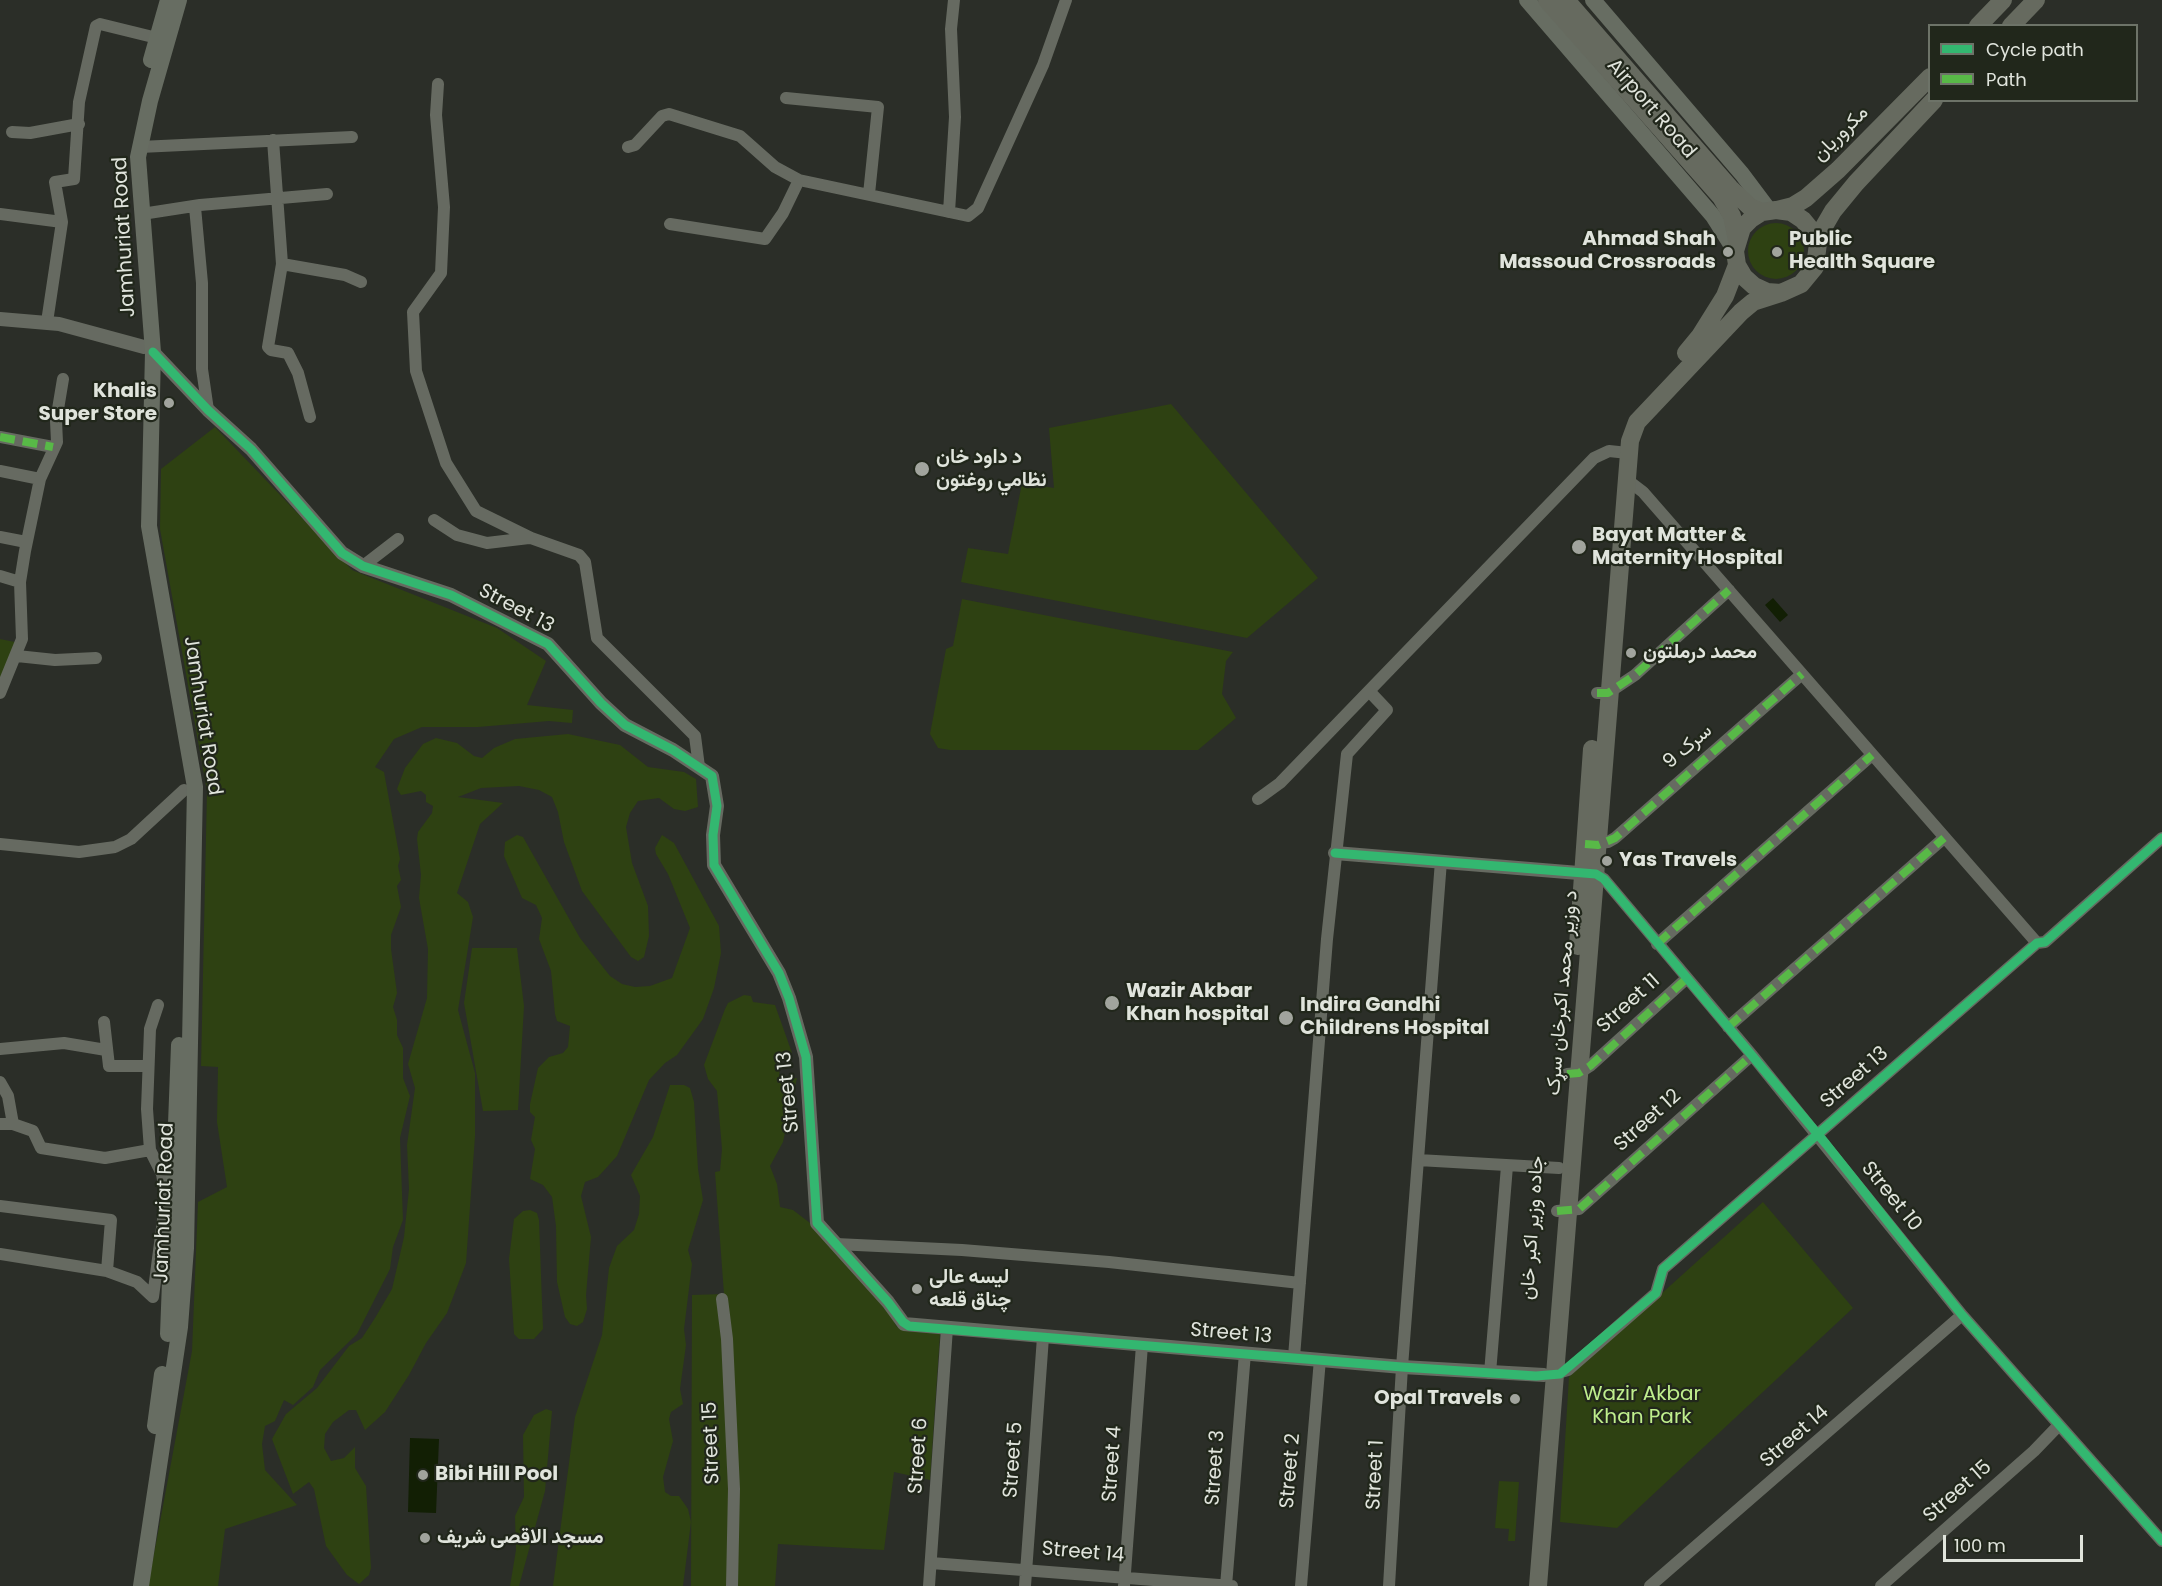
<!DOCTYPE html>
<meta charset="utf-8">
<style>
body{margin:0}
#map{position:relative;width:2162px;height:1586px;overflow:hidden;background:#2b2e28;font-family:Poppins,sans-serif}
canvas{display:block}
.legend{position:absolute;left:1928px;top:24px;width:210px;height:78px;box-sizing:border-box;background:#21271b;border:2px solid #6d7368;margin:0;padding:8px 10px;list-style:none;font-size:18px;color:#e0e4dc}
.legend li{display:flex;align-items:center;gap:12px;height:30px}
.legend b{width:30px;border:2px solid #6d7368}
.scale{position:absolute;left:1943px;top:1535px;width:140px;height:27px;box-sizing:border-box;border:3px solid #e0e4dc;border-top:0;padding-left:8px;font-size:18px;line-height:21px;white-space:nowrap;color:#e0e4dc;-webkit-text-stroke:4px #21271b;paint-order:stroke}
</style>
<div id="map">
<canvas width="2162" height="1586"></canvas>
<ul class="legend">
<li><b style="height:8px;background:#33b770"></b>Cycle path</li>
<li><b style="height:8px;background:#58b947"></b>Path</li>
</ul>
<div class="scale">100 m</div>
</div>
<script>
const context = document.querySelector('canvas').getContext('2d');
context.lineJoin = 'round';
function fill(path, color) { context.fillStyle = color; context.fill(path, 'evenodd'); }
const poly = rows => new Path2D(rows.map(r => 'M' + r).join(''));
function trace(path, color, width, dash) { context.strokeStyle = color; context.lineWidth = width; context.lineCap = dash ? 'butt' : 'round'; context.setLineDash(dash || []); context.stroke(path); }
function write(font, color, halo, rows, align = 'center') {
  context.font = font + ' Poppins,Vazirmatn,sans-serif'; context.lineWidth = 4.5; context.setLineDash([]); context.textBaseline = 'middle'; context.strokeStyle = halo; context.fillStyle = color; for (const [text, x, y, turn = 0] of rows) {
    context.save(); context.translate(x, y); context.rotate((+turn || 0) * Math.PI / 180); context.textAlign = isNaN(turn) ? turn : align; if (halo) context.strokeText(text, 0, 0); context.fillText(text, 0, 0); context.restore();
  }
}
fill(poly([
 '1748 251a28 28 0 1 1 56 0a28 28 0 1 1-56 0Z',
 [1171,404,1318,578,1247,638,961,582,968,548,1008,554,1022,483,1054,488,1049,428],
 [215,427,352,570,497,628,546,661,527,705,573,710,572,723,549,721,478,727,422,727,394,739,375,767,384,772,400,859,398,866,401,880,397,886,401,907,391,935,391,949,397,993,393,1007,397,1020,397,1035,403,1048,403,1078,410,1096,400,1138,403,1220,393,1247,390,1269,357,1334,320,1370,313,1387,293,1405,284,1400,275,1421,265,1426,262,1444,265,1470,297,1505,225,1529,218,1586,148,1586,192,1351,198,1202,227,1187,217,1122,218,1067,201,1066,207,791,160,529,161,469],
 [962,599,1233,652,1226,661,1222,694,1236,718,1198,750,950,750,938,748,930,734,946,649,953,646],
 [0,639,15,642,0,681],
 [568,734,620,745,648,767,684,772,696,779,698,807,685,811,674,809,659,798,638,801,630,813,626,827,632,863,648,906,649,936,644,957,638,961,631,957,582,891,564,842,558,812,552,797,539,790,519,786,481,788,458,797,503,803,480,824,457,893,468,902,473,917,458,1010,475,1073,475,1136,466,1263,447,1313,426,1343,409,1375,385,1412,365,1430,356,1410,349,1410,333,1422,325,1434,324,1448,331,1461,344,1458,355,1447,355,1468,366,1486,371,1568,369,1575,359,1584,347,1575,326,1546,314,1489,309,1482,293,1494,272,1439,286,1414,317,1388,349,1346,362,1338,375,1318,392,1289,404,1237,409,1189,407,1145,415,1088,408,1064,427,998,428,949,419,898,421,875,417,839,418,832,432,813,433,806,426,802,426,795,421,791,401,795,397,789,405,768,423,744,436,738,457,743,474,756,482,758,494,748,515,739],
 [517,835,523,837,580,938,610,976,622,984,635,987,650,986,672,978,690,928,668,874,656,854,655,848,662,835,674,843,719,926,721,953,714,988,703,1019,677,1055,665,1063,649,1080,617,1156,598,1177,585,1182,581,1196,591,1237,586,1295,587,1309,583,1322,577,1326,570,1324,565,1317,557,1282,556,1226,552,1197,543,1185,530,1179,535,1149,531,1140,535,1117,530,1112,530,1104,538,1068,549,1057,563,1053,568,1047,570,1026,557,1021,555,1014,551,971,539,939,542,918,536,905,522,898,504,856,505,842],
 [472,948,517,948,524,1006,518,1110,483,1111,464,1003],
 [744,995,751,996,753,1002,775,1005,792,1053,778,1058,780,1079,797,1078,783,1142,770,1166,777,1184,780,1207,793,1210,810,1223,888,1309,896,1326,905,1331,940,1334,930,1480,894,1472,884,1550,778,1544,775,1586,691,1586,692,1295,724,1294,715,1172,720,1171,722,1149,717,1091,708,1079,704,1065,725,1009,728,1003],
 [670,1085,684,1085,690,1088,694,1102,698,1169,703,1200,688,1250,692,1264,684,1329,686,1345,680,1389,683,1404,671,1412,669,1419,673,1441,663,1477,665,1492,671,1496,679,1496,688,1509,691,1522,683,1586,553,1586,575,1417,602,1335,609,1268,617,1246,634,1230,639,1214,640,1196,631,1175,653,1137],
 [1763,1202,1853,1308,1617,1528,1560,1522,1569,1377],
 [530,1210,537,1213,539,1220,543,1329,534,1339,519,1339,514,1334,509,1259,514,1219,523,1211],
 [546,1409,552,1411,545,1491,519,1586,510,1586,516,1550,515,1516,524,1497,523,1435,534,1415],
 [1499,1481,1519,1482,1515,1541,1508,1541,1509,1529,1495,1528]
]), '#2e4112');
fill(poly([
 [1773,598,1788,615,1780,622,1765,605],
 [410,1438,439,1439,436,1513,408,1512]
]), '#121f04');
trace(poly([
 [438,84,436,115,444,207,441,273,413,312,416,371,446,463,476,511,531,538,579,555,585,562,597,638,695,736,699,767],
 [786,98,878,107,869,194],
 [12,132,30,133,79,124],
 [273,140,282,264,268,347,271,350,288,353,298,373,310,417],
 [140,147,352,137],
 [628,147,635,145,662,116,669,114,740,136,775,167,799,180,968,216,978,208,1043,65,1066,0],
 [195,207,202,283,202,369,208,410],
 [949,212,955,117,951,29,954,0],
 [0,214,62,222],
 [142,214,200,205,327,194],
 [670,224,765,239,783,213,799,180],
 [282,264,345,275,361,282],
 [47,322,62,222,55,182,74,179,79,102,96,26,100,24,157,38],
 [0,437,53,447],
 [0,471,40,479],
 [1626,479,1643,492,2037,943],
 [434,520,457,535,487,543,529,538],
 [0,537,26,542],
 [363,566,398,539],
 [0,576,20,582],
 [17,656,55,660,96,658],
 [0,693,22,639,20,582,25,551,40,479,57,442,56,421,63,379],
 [1597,693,1608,693,1635,675,1729,590],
 [1258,799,1280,783,1594,458,1609,451,1628,453],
 [0,844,79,852,115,847,131,839,184,790],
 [1592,844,1608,842,1615,838,1802,674],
 [1596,874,1604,879,1752,1055,1962,1315,2162,1541],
 [1657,944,1872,755],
 [104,1022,109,1066,147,1066],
 [1728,1027,1944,838],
 [0,1049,64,1043,106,1050],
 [1567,1074,1579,1073,1590,1066,1686,979],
 [0,1082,8,1096,13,1124],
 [0,1124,13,1124,33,1131,41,1148,105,1158,150,1150],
 [1418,1160,1559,1168],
 [0,1206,111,1220,107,1271],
 [1557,1211,1579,1209,1752,1055],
 [836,1244,962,1250,1109,1262,1300,1283],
 [0,1254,107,1271,137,1282,153,1297],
 [153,1297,166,1197,162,1174,150,1150,147,1109,150,1029,158,1005],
 [722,1299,727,1339,734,1489,732,1586],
 [1294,1357,1327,939,1347,754,1387,710,1369,691],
 [1490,1373,1507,1166],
 [1551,1375,1568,1370,1656,1293,1663,1269,2037,943,2045,942,2162,838],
 [931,1563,1232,1586],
 [929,1586,947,1328],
 [1025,1586,1043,1337],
 [1124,1586,1142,1345],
 [1226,1586,1245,1353],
 [1301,1586,1320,1359],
 [1389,1586,1402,1367,1441,861],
 [1650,1586,1962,1315],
 [1881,1586,2034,1451,2059,1425]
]), '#666a61', 12);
trace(poly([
 [0,319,59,324,144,347],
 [153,352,208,410,251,449,342,553,363,566,451,595,548,644,601,703,625,725,673,750,712,776,717,806,713,835,714,865,779,973,789,998,806,1057,817,1223,888,1302,904,1324,1402,1367,1544,1375],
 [1335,853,1591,874]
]), '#666a61', 14);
trace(poly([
 [1527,0,1713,216,1735,251],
 [1593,0,1742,174,1769,210],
 [151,60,168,0],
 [168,1334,179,1045],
 [155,1426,162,1374],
 [141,1586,180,1327,186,1248,195,787,149,526,153,352,138,157,150,101,179,0]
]), '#676d62', 16);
trace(poly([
 [1547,0,1721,197,1732,216,1737,240],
 [1566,0,1730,188,1750,207,1762,212],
 [1978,26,2003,0],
 [2011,26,2036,0],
 [1777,210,1793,206,1806,198,1838,170,1930,77],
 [1817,245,1812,231,1803,220,1791,212,1776,210,1762,212,1751,219,1742,228,1735,251,1737,265,1744,277,1754,286,1767,292,1781,293,1801,284,1815,267,1819,235,1833,211,1856,183,1934,100],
 [1686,353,1700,336,1725,296,1737,265],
 [1578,946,1592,749],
 [1538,1586,1630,441,1637,422,1741,312,1753,302,1781,293]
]), '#666a5f', 18);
trace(poly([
 [0,437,53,447],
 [1597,693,1608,693,1635,675,1729,590],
 [1585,844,1598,845,1615,838,1802,674],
 [1657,944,1872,755],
 [1728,1027,1944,838],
 [1567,1074,1579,1073,1590,1066,1686,979],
 [1557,1211,1579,1209,1752,1055]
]), '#58b947', 8, [15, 8]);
trace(poly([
 [153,352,208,410,251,449,342,553,363,566,451,595,548,644,601,703,625,725,673,750,712,776,717,806,713,835,714,865,779,973,789,998,806,1057,817,1223,888,1302,903,1322,909,1326,1402,1367,1536,1376,1560,1374,1656,1293,1663,1269,2037,943,2045,942,2162,838],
 [1335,853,1596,874,1604,879,1826,1144,1962,1315,2162,1541]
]), '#33b770', 9);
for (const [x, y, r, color] of [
 [1728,252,6,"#a1a49d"],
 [1777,252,6,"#a1a49d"],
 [169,403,6,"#a1a49d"],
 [922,469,8,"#a1a49d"],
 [1579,547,8,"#a1a49d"],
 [1631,653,6,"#a1a49d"],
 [1607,861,6,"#a1a49d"],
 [1112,1003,8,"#a1a49d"],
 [1286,1018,8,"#a1a49d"],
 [917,1289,6,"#a1a49d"],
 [1515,1399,6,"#a1a49d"],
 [423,1475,6,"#a1a49d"],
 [425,1538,6,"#a1a49d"]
]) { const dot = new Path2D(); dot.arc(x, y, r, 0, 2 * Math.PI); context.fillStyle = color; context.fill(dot); trace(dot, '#21271b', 2); }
write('20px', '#e0e4dc', '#21271b', [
 ["Airport Road",1651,109,49],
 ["مکروریان",1841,134,-45],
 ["Jamhuriat Road",125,237,-93],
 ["Street 13",516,609,28],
 ["Jamhuriat Road",202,716,81],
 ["سرک 9",1688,747,-41],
 ["د وزیر محمد اکبرخان سړک",1563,993,-85],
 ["Street 11",1629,1004,-42],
 ["Street 13",1855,1078,-41],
 ["Street 13",789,1092,-96],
 ["Street 12",1648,1121,-42],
 ["Street 10",1891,1197,51],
 ["Jamhuriat Road",165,1203,-88],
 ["جاده وزیر اکبر خان",1533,1228,-86],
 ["Street 13",1231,1334,5],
 ["Street 14",1795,1437,-41],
 ["Street 15",712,1443,-92],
 ["Street 6",919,1456,-86],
 ["Street 5",1014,1460,-86],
 ["Street 4",1113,1464,-86],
 ["Street 3",1216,1468,-86],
 ["Street 2",1291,1471,-85],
 ["Street 1",1376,1475,-87],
 ["Street 15",1958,1492,-41],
 ["Street 14",1083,1553,5]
]);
write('bold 20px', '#e0e4dc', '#21271b', [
 ["Ahmad Shah",1716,240,"right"],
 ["Massoud Crossroads",1716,263,"right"],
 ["Public",1789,240],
 ["Health Square",1789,263],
 ["Khalis",157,392,"right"],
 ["Super Store",157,415,"right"],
 ["د داود خان",936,458],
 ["نظامي روغتون",936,481],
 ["Bayat Matter &",1592,536],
 ["Maternity Hospital",1592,559],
 ["محمد درملتون",1643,653],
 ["Yas Travels",1619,861],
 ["Wazir Akbar",1126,992],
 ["Khan hospital",1126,1015],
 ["Indira Gandhi",1300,1006],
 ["Childrens Hospital",1300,1029],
 ["لیسه عالی",929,1278],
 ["چناق قلعه",929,1301],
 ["Opal Travels",1503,1399,"right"],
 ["Bibi Hill Pool",435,1475],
 ["مسجد الاقصی شریف",437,1538]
], 'left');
write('20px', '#bfee8d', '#21271b', [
 ["Wazir Akbar",1642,1395],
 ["Khan Park",1642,1418]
]);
</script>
